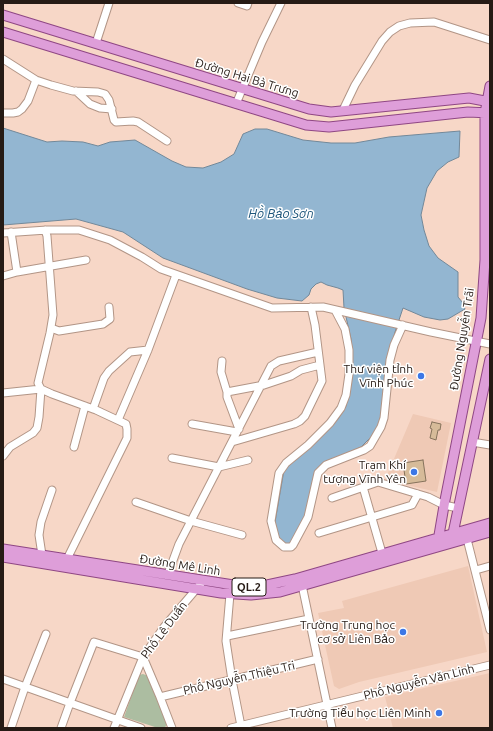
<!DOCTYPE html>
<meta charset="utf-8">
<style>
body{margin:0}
#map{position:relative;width:493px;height:731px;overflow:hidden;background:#f7d7c7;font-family:Ubuntu,sans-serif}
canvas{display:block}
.frame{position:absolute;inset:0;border:4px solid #261b15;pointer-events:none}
</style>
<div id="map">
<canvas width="493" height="731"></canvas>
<div class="frame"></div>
</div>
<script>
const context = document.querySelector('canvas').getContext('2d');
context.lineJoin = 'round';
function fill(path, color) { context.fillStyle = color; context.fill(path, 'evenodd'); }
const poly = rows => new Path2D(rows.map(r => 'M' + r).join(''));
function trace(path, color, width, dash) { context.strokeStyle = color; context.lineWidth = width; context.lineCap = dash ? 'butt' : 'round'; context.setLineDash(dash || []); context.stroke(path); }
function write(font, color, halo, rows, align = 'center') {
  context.font = font + ' Ubuntu,sans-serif'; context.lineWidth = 3; context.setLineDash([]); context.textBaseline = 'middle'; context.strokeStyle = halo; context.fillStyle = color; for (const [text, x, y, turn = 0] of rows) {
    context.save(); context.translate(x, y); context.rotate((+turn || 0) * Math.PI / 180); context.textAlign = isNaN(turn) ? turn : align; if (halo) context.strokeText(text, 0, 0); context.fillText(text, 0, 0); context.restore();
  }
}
fill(poly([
 [413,414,451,423,437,492,385,480],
 [468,566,487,652,359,682,339,689,334,686,318,613,344,608,342,601],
 [490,673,490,728,393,728,385,697]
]), '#efc9b5');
fill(poly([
 [143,674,148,676,167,723,165,728,158,728,124,717,139,675]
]), '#acbda1');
const water = poly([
 [3,128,47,142,62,141,83,142,98,146,110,142,135,140,172,161,186,167,203,168,221,162,234,154,243,134,255,129,267,129,303,140,331,143,355,143,389,137,460,131,459,157,448,162,437,171,427,188,421,215,424,230,429,246,438,258,458,272,458,297,463,303,465,309,448,319,440,320,424,317,403,308,395,332,389,357,381,421,376,432,361,447,327,462,318,470,306,516,290,544,286,545,278,540,274,528,284,470,293,459,316,442,338,419,346,406,352,371,351,339,344,308,343,290,338,288,327,285,321,282,316,284,311,289,309,295,302,301,277,298,247,289,163,258,123,232,76,219,3,225,3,128]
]);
fill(water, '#93b6d1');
trace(water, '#728899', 1);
const building = poly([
 [432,422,441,424,440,430,438,430,436,440,430,438,432,429,430,428,432,422],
 [423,460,426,481,406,484,403,463,423,460]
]);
fill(building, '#d6bb99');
trace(building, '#86735c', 1);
const minor = poly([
 [238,3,247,6,248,3],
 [96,43,109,3],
 [3,59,36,80,51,85,73,91,98,92,105,94,109,100,114,120,116,122,133,121,138,122,167,141],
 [76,91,90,104,100,108,112,109],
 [236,104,262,42,281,3],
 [343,110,355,85,382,41,390,32,399,26,410,23,434,22,490,40],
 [3,113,13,113,18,112,22,109,28,101,36,80],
 [45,230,47,236,53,315,50,333,38,383,41,389,52,394,96,410,126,424,127,429,127,438,67,559],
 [11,232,17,272],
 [3,233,47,230,79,230,110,240,142,257,161,269,272,308,323,307,431,332,490,344],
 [3,276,17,272,86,260],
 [335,310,345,329,349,350,349,374,346,395,341,408,330,423,308,445,286,463,279,473,271,521,276,540,284,547,291,547,293,545,308,517,318,473,326,465,364,450,370,446,381,427,384,418,390,360,394,345,403,325],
 [51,328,59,331,103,324,110,319,109,307],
 [222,361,221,372,227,392,227,397,239,429],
 [227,392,264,385,291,376,301,370,320,365],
 [3,393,41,389,39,417,37,428,33,433,10,447,3,456],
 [93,409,104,378,109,371,130,352,148,350],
 [118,420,148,350,176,275],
 [192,424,237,432],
 [232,442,294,424,300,421,305,416,322,381,315,325,311,307],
 [472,442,490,445],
 [74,447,85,406],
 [172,458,219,467,248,460],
 [363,487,382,553],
 [332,498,378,482,428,497,444,505,458,508],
 [136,502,191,521,242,535],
 [319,533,412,505,418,494],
 [466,535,490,630],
 [42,555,39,535,41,522,52,490],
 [476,570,490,566],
 [168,574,179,544,271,366,279,361,318,352],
 [302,585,332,728],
 [230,594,226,641,232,680,241,726],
 [227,636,309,619],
 [3,679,141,728],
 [160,697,318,659],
 [11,728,25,687,46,634],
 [61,728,70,703,94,642,143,657,160,697,172,728],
 [114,728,143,657,164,627,204,580],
 [231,728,490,665]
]);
const major = poly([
 [3,15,309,109,331,112,469,98,490,102],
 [3,32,306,125,329,127,468,112,490,113],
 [452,538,490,359],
 [438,541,445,500,481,318,485,260,485,113,490,86],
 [3,549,240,586,253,587,267,585,295,579,490,523],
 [3,557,221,593,251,595,280,592,490,532]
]);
trace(minor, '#b29586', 9);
trace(major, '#8f4784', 11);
trace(minor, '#fff', 7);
trace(major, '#de9ed9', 9);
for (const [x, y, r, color] of [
 [421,376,4,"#3c77e6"],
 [414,472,4,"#3c77e6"],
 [403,632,4,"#3c77e6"],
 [439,713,4,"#3c77e6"]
]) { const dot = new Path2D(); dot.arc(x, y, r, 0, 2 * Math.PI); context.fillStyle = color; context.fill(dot); trace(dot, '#fff', 1.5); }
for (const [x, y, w] of [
 [249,587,34]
]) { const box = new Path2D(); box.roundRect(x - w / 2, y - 9, w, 18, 3); context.fillStyle = '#fff'; context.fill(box); trace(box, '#261b15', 1); }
write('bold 11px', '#261b15', null, [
 ["QL.2",249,587]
]);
write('12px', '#261b15', '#fff', [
 ["Đường Hai Bà Trưng",247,78,17],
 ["Đường Nguyễn Trãi",462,339,-81],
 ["Đường Mê Linh",180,565,9],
 ["Phố Lê Duẩn",164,630,-53],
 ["Phố Nguyễn Thiệu Tri",239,678,-13],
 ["Phố Nguyễn Văn Linh",419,682,-14]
]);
write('12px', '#261b15', '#fff', [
 ["Thư viện tỉnh",413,369],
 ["Vĩnh Phúc",413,383],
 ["Trạm Khí",406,465],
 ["tượng Vĩnh Yên",406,479],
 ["Trường Trung học",395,625],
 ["cơ sở Liên Bảo",395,639],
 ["Trường Tiểu học Liên Minh",431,713]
], 'right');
write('italic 13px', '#1e567b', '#fff', [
 ["Hồ Bảo Sơn",281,214]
]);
</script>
